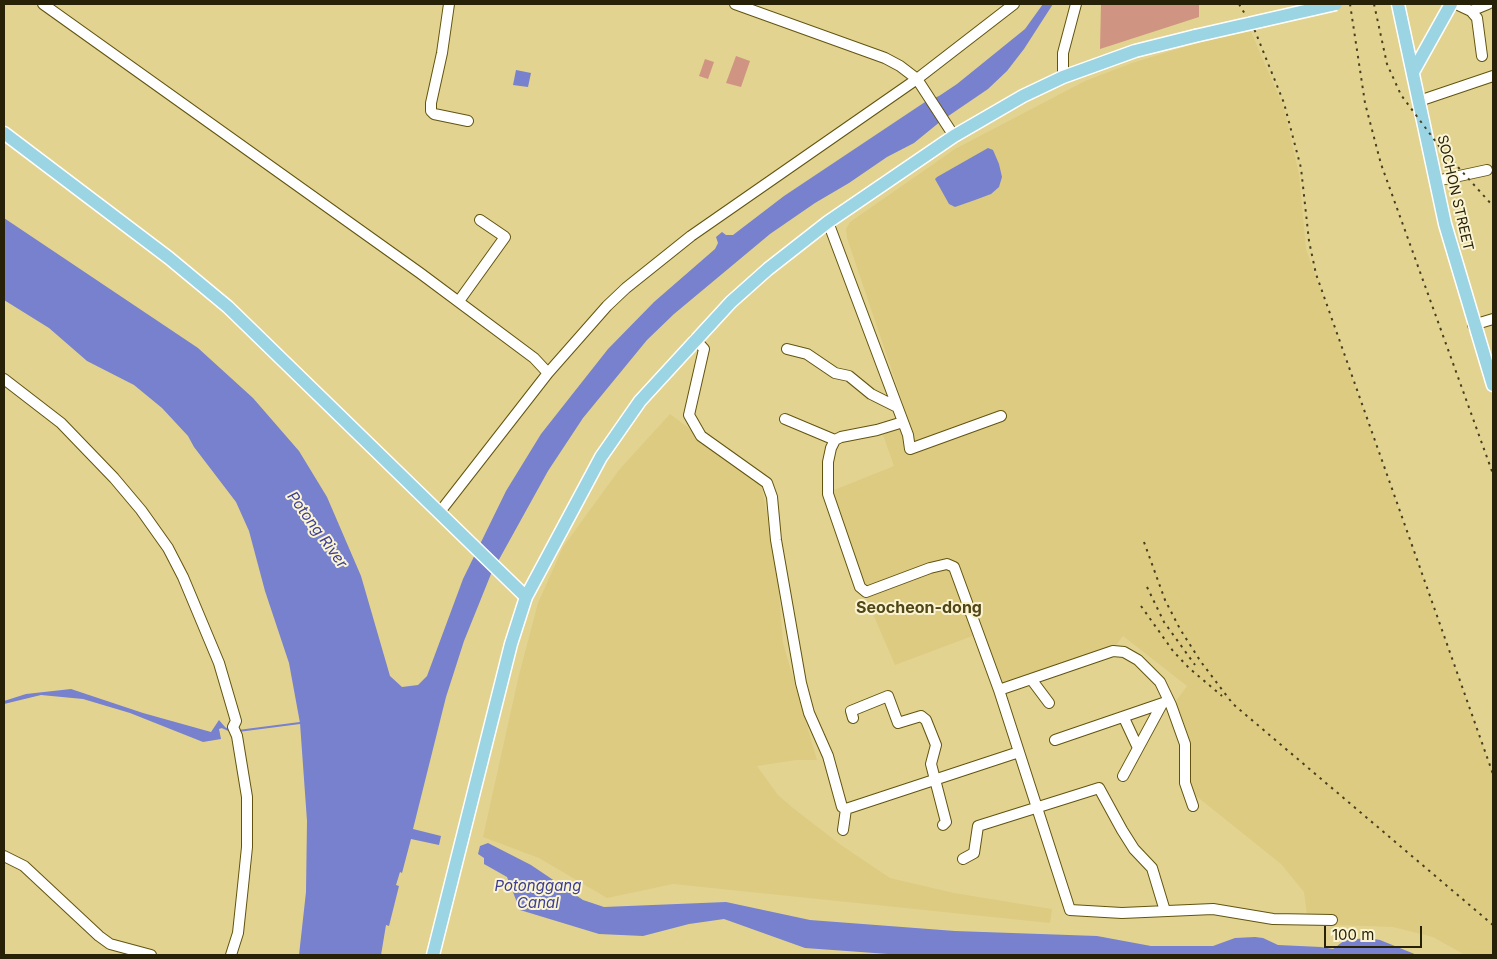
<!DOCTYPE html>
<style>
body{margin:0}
#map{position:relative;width:1497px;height:959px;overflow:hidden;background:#e2d391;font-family:Inter,sans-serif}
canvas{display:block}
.frame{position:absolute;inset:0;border:5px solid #272107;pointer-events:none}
.scale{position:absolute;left:1324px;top:926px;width:98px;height:22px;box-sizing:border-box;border:2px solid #272107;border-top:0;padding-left:6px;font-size:15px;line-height:18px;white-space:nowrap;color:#272107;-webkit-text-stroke:4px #fbf4d3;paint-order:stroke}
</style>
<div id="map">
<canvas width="1497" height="959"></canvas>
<div class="frame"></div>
<div class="scale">100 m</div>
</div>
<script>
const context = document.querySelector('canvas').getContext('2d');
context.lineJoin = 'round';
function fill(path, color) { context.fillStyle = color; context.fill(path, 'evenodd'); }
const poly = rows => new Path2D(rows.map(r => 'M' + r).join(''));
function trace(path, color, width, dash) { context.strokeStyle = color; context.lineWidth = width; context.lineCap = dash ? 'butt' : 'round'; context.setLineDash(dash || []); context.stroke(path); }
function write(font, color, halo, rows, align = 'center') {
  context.font = font + ' Inter,sans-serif'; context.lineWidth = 4; context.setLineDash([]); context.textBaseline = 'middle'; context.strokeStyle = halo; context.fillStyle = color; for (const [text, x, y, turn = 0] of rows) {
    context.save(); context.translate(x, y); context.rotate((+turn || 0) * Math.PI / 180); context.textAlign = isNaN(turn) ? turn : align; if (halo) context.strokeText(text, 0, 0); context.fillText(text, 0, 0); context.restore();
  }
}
fill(poly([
 [1249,27,1284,108,1299,174,1306,249,1493,775,1493,955,1465,955,1433,937,1393,927,1308,924,1304,892,1281,864,1190,791,1173,705,1187,686,1123,636,1116,645,1118,648,1001,686,975,635,895,665,867,600,832,497,834,490,894,466,882,432,909,421,847,238,846,229,850,222,955,149,1085,81,1132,63],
 [670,414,761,483,777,569,783,643,817,760,796,760,757,766,778,795,793,808,841,845,890,878,954,893,1052,909,1050,923,673,884,607,898,539,858,483,837,519,675,538,603,563,547,619,470]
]), '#dccb81');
fill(poly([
 [1101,4,1199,4,1199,17,1100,49],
 [736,56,750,61,741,87,726,83],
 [705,59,714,62,708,79,699,76]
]), '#d09483');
fill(poly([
 [1043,4,1053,4,1024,49,1007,71,988,89,941,121,914,143,887,157,849,183,815,203,770,234,674,314,647,340,583,418,548,471,491,574,464,641,446,697,413,829,441,836,439,845,411,839,402,873,400,872,396,885,399,886,389,926,386,925,381,955,299,955,306,892,307,821,300,723,289,663,265,591,249,531,236,502,194,447,188,436,162,408,134,385,87,361,49,328,4,300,4,218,198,348,253,398,299,451,327,497,361,576,390,676,402,687,418,685,427,676,463,579,506,491,541,434,608,349,654,302,715,249,718,243,716,237,722,232,726,235,733,235,784,196,925,102,939,96,957,84,1025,29],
 [516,70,531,73,528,87,513,85],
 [988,148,993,150,999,164,1002,177,999,187,991,194,975,200,955,207,949,204,935,179,937,177],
 [71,689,143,713,211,732,219,720,225,727,219,729,221,739,203,742,130,713,83,699,41,695,4,704,4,701,26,694],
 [488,843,531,865,583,900,604,907,726,902,810,920,955,931,1097,936,1151,946,1213,946,1235,938,1255,937,1263,938,1278,945,1321,947,1333,949,1345,940,1368,938,1380,940,1417,955,902,955,805,948,724,919,689,924,643,936,599,934,520,910,507,877,484,864,484,858,478,854,480,846]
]), '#7781cd');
trace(poly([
 [222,727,231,731],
 [238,731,300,723]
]), '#7781cd', 2);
const minor = poly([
 [43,4,420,273,534,358,548,373],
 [449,4,442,53,431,103,431,111,434,114,468,121],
 [735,4,885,58,900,66,917,79,954,136],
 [1456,4,1471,11,1477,18,1482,56],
 [1471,11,1488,4],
 [1063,77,1063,53,1076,4],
 [1419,101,1493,76],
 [1436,181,1487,170],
 [828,222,908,435,910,449,1001,416],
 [459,301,505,237,480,220],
 [1473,325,1493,319],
 [695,339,704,349,689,415,701,436,767,483,772,497,776,540,801,683,809,713,828,756,842,807,846,809,1019,752],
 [787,349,807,354,835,373,849,376,871,394,895,406],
 [4,379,61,423,114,478,141,510,168,548,183,577,219,663,236,721,233,727,237,736,247,797,247,847,243,886,238,933,231,955],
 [785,419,835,440],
 [903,422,877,430,841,437,835,440,831,448,828,462,828,494,860,587,866,592,930,568,947,564,954,567,999,690,1070,910,1122,913,1213,909,1273,919,1332,920],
 [439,513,548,373,607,306,626,288,691,236,917,79,1014,4],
 [1031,679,1049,703],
 [999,690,1113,651,1124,652,1138,660,1160,682,1171,705,1185,744,1185,783,1193,806],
 [853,718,851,711,888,696,898,723,921,716,926,720,936,745,931,764,946,822,943,825],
 [1124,718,1138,748],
 [1055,740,1169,701],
 [1123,776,1162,704],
 [843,830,846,809],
 [4,856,24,866,99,936,110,944,151,955],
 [963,859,974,853,978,826,1099,788,1122,830,1134,849,1152,868,1165,911]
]);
const major = poly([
 [1398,4,1445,224,1493,385],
 [1413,72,1451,4],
 [4,133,169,258,228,307,526,597],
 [433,955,511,644,526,597,601,457,640,401,731,302,768,269,828,222,954,136,1023,96,1063,77,1135,51,1195,36]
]);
trace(minor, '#62540f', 12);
trace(major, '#fff', 15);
trace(minor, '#fff', 10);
trace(major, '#9bd5e3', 12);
trace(poly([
 [1239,4,1255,31,1284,103,1301,168,1309,241,1316,274,1493,774],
 [1350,4,1365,103,1381,164,1493,474],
 [1374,4,1387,64,1401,95,1439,146,1493,206],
 [1144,542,1165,600,1180,629,1201,662,1233,704,1493,925],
 [1147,587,1164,622,1195,665],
 [1141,606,1173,651,1189,668,1222,696]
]), '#47401f', 2, [2.5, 5]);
const majorBridge = poly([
 [1195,36,1336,4]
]);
trace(majorBridge, '#fff', 15, []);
trace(majorBridge, '#9bd5e3', 12);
write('14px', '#272107', '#fbf4d3', [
 ["SOCHON STREET",1455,193,77]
]);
write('italic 15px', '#3b3d97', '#fbf4d3', [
 ["Potong River",317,530,54],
 ["Potonggang",538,886],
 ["Canal",538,903]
]);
write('bold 16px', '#514615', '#fbf4d3', [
 ["Seocheon-dong",919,608]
]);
</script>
